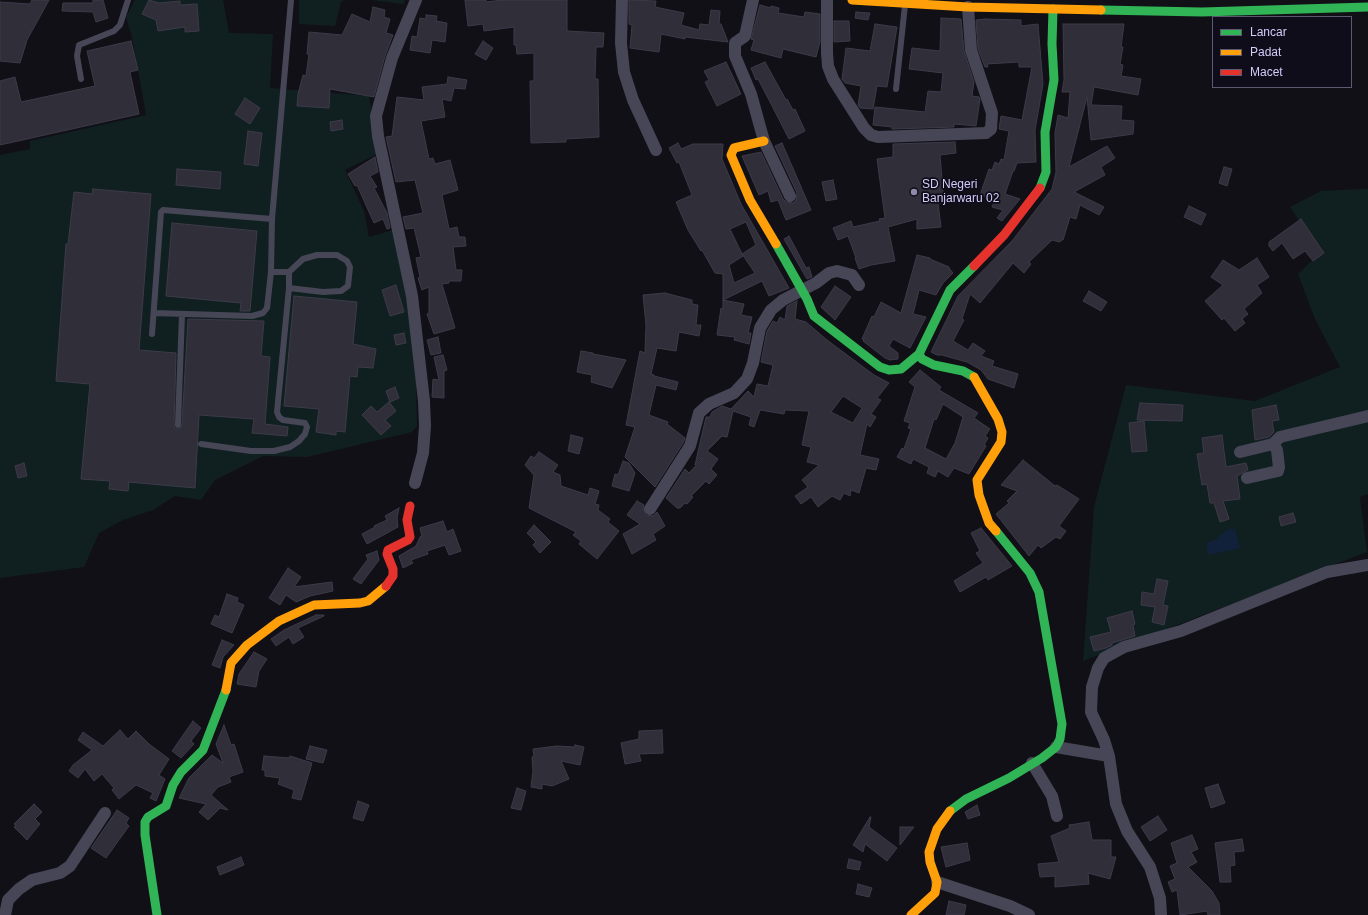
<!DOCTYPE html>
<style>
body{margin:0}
#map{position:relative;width:1368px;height:915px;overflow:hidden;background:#111017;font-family:Helvetica,sans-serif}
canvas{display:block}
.legend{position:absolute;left:1212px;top:16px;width:140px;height:72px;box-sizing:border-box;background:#0f0d1a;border:1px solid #5d5973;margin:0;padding:5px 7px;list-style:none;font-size:12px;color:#d2ccf9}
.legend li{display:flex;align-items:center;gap:8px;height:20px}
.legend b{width:20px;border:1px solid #5d5973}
</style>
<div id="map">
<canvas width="1368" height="915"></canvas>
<ul class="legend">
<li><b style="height:5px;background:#30b455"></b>Lancar</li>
<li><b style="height:5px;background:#ff9f0a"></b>Padat</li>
<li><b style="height:5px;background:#e5322d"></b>Macet</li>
</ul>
</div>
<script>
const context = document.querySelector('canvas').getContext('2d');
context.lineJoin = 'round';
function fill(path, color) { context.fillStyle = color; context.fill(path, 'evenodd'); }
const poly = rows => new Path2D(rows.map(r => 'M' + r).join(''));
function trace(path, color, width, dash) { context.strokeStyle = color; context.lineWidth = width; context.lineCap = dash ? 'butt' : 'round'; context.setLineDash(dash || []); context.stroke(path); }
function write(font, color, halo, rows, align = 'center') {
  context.font = font + ' Helvetica,sans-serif'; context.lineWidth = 3.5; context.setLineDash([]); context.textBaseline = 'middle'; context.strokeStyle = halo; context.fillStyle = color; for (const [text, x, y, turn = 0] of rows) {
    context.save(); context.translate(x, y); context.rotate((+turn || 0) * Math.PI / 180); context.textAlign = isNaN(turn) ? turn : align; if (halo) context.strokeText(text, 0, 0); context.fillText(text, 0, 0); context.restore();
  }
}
fill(poly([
 [135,0,223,0,229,33,273,34,270,88,369,96,379,153,345,170,364,211,369,237,396,229,417,315,416,372,417,426,412,432,307,457,263,456,215,480,201,500,175,496,153,510,123,520,99,533,84,567,0,578,0,155,30,149,30,141,146,115,132,37,126,17],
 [299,0,344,0,341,2,335,26,299,24],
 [372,0,405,0,404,4],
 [1361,189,1368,189,1368,494,1360,497,1367,552,1083,661,1094,507,1126,385,1255,401,1340,367,1315,319,1298,274,1320,253,1290,207,1321,191]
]), '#102021');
fill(poly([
 [1228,529,1235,529,1240,548,1208,555,1206,543,1215,540]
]), '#12213a');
const building = poly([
 [32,0,49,0,27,40,20,63,0,61,0,2,30,4,32,0],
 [93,0,103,0,108,18,96,22,93,12,62,11,63,3,93,3,93,0],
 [149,0,159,3,180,1,180,5,197,4,199,31,185,32,185,27,158,31,156,20,142,14,149,0],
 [465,0,486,0,486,2,502,0,567,0,567,31,604,33,603,47,596,47,595,79,598,79,599,137,566,139,566,142,531,143,530,81,534,81,534,53,517,54,516,45,514,45,514,27,484,31,483,24,468,26,465,0],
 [629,0,656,1,655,7,684,13,681,25,699,30,700,24,709,25,711,10,720,11,719,24,721,24,728,42,685,37,685,39,661,34,659,52,630,48,632,25,629,24,629,0],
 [760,5,771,8,771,6,779,8,778,13,804,17,805,12,820,14,820,42,816,57,783,49,781,58,751,50,754,40,751,39,760,5],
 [373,7,385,10,384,17,390,19,386,33,393,35,385,56,374,97,330,89,329,108,297,106,298,94,303,75,306,76,309,54,307,54,309,32,342,35,352,14,370,22,373,7],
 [856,12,870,13,868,20,855,18,856,12],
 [426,15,437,16,436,21,447,23,445,42,432,40,430,53,410,50,412,36,417,37,420,18,426,19,426,15],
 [941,18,961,19,964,51,974,82,972,96,979,97,980,99,976,126,954,124,954,127,892,129,892,127,873,125,875,107,925,112,928,91,941,92,943,73,909,69,912,48,940,51,941,18],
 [985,19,1021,20,1021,26,1038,24,1043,84,1035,130,1036,162,1017,163,1014,171,1013,171,1005,194,1020,199,1002,221,997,218,1003,210,992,207,995,199,980,195,989,169,992,170,995,162,999,164,1001,159,1004,160,1009,131,999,129,1001,116,1022,120,1032,67,1019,67,1019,62,987,64,988,67,985,67,978,49,976,20,985,19],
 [834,21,849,21,850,41,834,42,834,21],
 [875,24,897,27,887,87,877,86,873,109,860,108,858,105,861,86,845,83,842,79,846,48,870,51,875,24],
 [1063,24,1124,24,1121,47,1123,47,1120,64,1123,65,1121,76,1141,79,1138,95,1094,87,1091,105,1122,106,1121,120,1134,121,1133,134,1091,140,1087,97,1069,167,1107,146,1115,158,1101,167,1105,175,1074,192,1104,207,1099,215,1080,205,1076,219,1070,217,1063,240,1061,240,1060,242,1052,240,1029,262,1031,264,1024,273,1013,263,980,303,970,294,962,319,964,320,953,341,968,350,973,343,985,351,981,356,994,361,992,366,1018,374,1014,388,988,379,981,370,967,362,942,355,937,355,931,352,958,296,1012,241,1052,189,1056,172,1055,133,1058,115,1068,118,1070,92,1062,92,1064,80,1063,24],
 [131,41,138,70,130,72,139,114,0,145,0,81,15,77,21,102,95,86,87,51,131,41],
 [483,41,493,48,486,60,475,54,483,41],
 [726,62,741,94,717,106,705,82,709,80,704,71,726,62],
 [765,62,786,100,787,99,793,110,795,109,805,131,789,139,768,98,758,79,756,80,751,68,765,62],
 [448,77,467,80,465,89,454,88,451,101,442,99,445,117,421,121,429,159,433,158,435,164,450,160,458,190,442,195,449,229,457,227,459,237,465,237,466,246,453,247,456,270,462,270,461,281,449,281,449,283,442,284,455,328,434,334,427,314,429,313,429,287,422,290,418,278,420,277,416,258,421,257,414,228,406,229,403,217,423,213,415,180,396,182,386,137,392,136,397,97,424,100,422,87,447,84,448,77],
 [245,98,260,108,250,124,235,114,245,98],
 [342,120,343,129,331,131,330,122,342,120],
 [248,131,262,133,258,166,244,164,248,131],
 [955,142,956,153,940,155,944,203,938,203,941,227,917,229,917,219,888,227,895,261,871,265,859,269,855,258,856,258,848,236,838,240,833,228,851,221,853,227,880,221,879,219,885,218,877,159,893,157,893,144,955,142],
 [678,143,681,149,693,144,723,144,722,159,741,204,789,288,769,296,762,281,723,300,723,274,715,273,702,250,701,251,688,230,676,202,692,195,679,162,677,163,669,148,678,143],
 [746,222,756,245,742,254,755,273,734,283,729,265,743,256,730,229,746,222],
 [782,143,811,210,786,220,778,200,771,202,768,191,759,195,742,156,761,152,783,199,786,202,793,203,796,200,797,193,775,146,782,143],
 [375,157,378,172,370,176,377,187,374,188,387,213,390,228,387,229,383,219,374,223,357,185,355,186,348,174,375,157],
 [1224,167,1232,169,1227,186,1219,183,1224,167],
 [177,169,221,172,220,189,176,185,177,169],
 [833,180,837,199,826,201,822,182,833,180],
 [93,189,151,194,139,350,176,353,174,425,175,429,180,429,182,425,188,319,264,321,261,356,270,357,265,424,288,427,287,436,252,433,254,419,199,415,195,488,129,482,128,491,109,489,110,481,81,479,90,384,56,381,66,244,68,244,74,192,92,194,93,189],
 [1189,206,1206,214,1201,225,1184,217,1189,206],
 [1301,219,1324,253,1313,261,1305,251,1293,259,1282,243,1273,251,1269,246,1269,242,1301,219],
 [172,223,257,231,250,311,240,311,241,303,166,296,172,223],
 [789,236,806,268,809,267,812,277,807,279,784,239,789,236],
 [917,255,930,258,930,259,949,267,949,268,953,273,943,283,936,295,919,290,913,314,926,317,910,348,893,339,889,346,898,353,898,359,890,360,885,358,863,341,864,340,862,339,872,316,874,317,881,302,901,313,917,255],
 [1257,258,1269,277,1257,285,1262,293,1244,309,1248,314,1242,319,1245,323,1235,331,1224,318,1222,320,1205,301,1223,285,1211,277,1223,260,1239,270,1257,258],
 [396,285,404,312,390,316,382,290,396,285],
 [835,286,851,297,835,320,821,307,835,286],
 [1089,291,1107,302,1101,311,1083,301,1089,291],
 [665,293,692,300,692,304,698,305,696,325,701,325,699,336,679,332,676,351,657,348,651,374,654,375,654,376,678,382,676,390,656,385,649,415,668,422,667,424,685,438,683,443,655,487,625,457,635,427,626,425,640,351,645,353,646,325,643,295,665,293],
 [294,296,357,302,353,344,376,349,373,368,358,367,357,377,350,376,345,432,336,431,336,435,316,432,319,409,284,406,294,296],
 [723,300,744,304,741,315,752,317,748,333,751,333,749,344,734,340,735,337,717,335,721,308,723,309,723,300],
 [797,301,795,319,806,322,827,340,874,375,889,383,877,398,881,400,871,414,876,417,870,427,867,424,860,455,879,459,876,470,866,468,859,493,851,490,850,496,844,493,840,500,832,496,818,507,811,497,801,504,795,496,808,487,802,480,819,465,807,462,811,447,802,445,809,411,785,410,784,414,760,410,754,427,749,425,751,417,733,411,727,437,722,436,707,451,718,459,711,469,717,475,709,484,706,481,691,496,693,497,687,504,685,503,680,508,677,508,666,498,685,469,689,473,702,459,701,458,695,465,706,417,710,417,712,412,722,406,731,409,748,391,754,397,757,384,768,386,773,365,761,362,767,331,773,321,777,323,780,317,785,320,787,306,797,301],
 [843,396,862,408,853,423,831,412,843,396],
 [404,333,406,343,396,345,394,335,404,333],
 [438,337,441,353,431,355,427,340,438,337],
 [581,351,593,353,593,354,626,360,612,388,591,382,592,375,577,372,581,351],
 [443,355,447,370,444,371,444,398,432,397,433,379,439,380,434,357,443,355],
 [920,370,941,387,939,390,978,413,974,418,990,429,985,436,988,438,984,445,986,446,969,474,954,468,948,477,938,471,935,477,927,473,929,467,913,459,911,464,897,457,902,448,904,449,911,429,908,428,910,423,904,421,915,387,909,382,920,370],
 [943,404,963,417,955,443,946,459,925,448,934,419,936,420,943,404],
 [395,387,399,398,390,402,386,391,395,387],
 [389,402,396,411,385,420,391,426,381,435,362,415,371,406,377,412,389,402],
 [1140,403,1183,405,1182,421,1137,420,1140,403],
 [1276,405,1279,420,1272,421,1274,432,1269,437,1255,440,1252,410,1276,405],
 [1144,421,1147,451,1132,452,1129,423,1144,421],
 [571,435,583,438,579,454,568,451,571,435],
 [1222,435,1226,467,1246,463,1248,470,1237,476,1240,499,1223,501,1229,519,1220,522,1214,503,1210,503,1207,484,1202,485,1197,454,1204,453,1202,438,1222,435],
 [539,452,558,465,553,472,560,475,561,486,588,495,590,488,599,491,595,504,599,505,598,510,610,519,608,522,619,531,597,559,579,544,581,541,573,535,576,532,529,508,534,475,525,465,531,456,534,458,539,452],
 [1023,460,1055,486,1057,485,1079,499,1059,526,1066,531,1060,539,1056,537,1041,548,1038,545,1029,556,996,514,1009,503,1007,501,1017,491,1001,485,1023,460],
 [623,461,629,463,635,473,629,491,612,486,615,474,618,475,623,461],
 [24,463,27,476,18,478,15,466,24,463],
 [637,501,644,505,643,509,646,515,653,516,657,512,665,526,653,534,656,540,632,554,623,534,640,524,627,515,637,501],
 [399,508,397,518,398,527,367,544,362,534,375,527,374,526,387,520,385,516,399,508],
 [1293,513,1296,522,1281,526,1279,517,1293,513],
 [443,521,447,532,453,529,461,551,449,555,445,545,427,551,428,554,411,560,413,563,403,568,399,556,416,546,420,537,422,536,420,528,443,521],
 [534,525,551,542,540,553,533,545,536,542,527,533,534,525],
 [981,528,1012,566,988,580,986,577,960,592,954,581,983,563,976,553,980,551,971,533,981,528],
 [377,551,379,560,361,584,353,579,368,559,366,555,377,551],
 [288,568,301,577,294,587,332,582,333,591,310,596,296,602,286,595,280,605,269,598,288,568],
 [1157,579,1168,581,1163,605,1168,606,1164,625,1152,622,1155,607,1141,605,1142,592,1154,594,1157,579],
 [227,594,238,598,237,602,244,605,232,633,211,624,215,615,219,617,227,594],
 [1132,611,1135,624,1133,625,1135,636,1112,643,1112,645,1106,648,1094,651,1090,637,1111,632,1107,618,1132,611],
 [316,615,324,615,324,616,298,628,304,637,293,644,289,637,276,646,271,639,284,630,316,615],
 [222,640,234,645,223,657,220,668,212,665,222,640],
 [254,652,267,659,259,671,256,687,237,684,239,674,254,652],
 [193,721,201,728,191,741,194,744,181,758,172,751,193,721],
 [224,725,231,745,234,744,243,772,229,777,231,782,218,787,211,795,228,810,220,808,208,820,199,812,206,804,179,798,189,778,212,755,223,763,216,744,224,725],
 [120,730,128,739,136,731,149,744,169,759,159,775,165,779,156,801,150,798,153,793,136,785,119,799,112,790,114,788,102,774,94,781,85,769,78,778,69,771,73,765,92,750,78,740,83,732,103,746,120,730],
 [662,730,663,753,639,754,641,761,625,764,621,743,639,739,639,731,662,730],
 [575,745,584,747,580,765,561,761,569,779,552,786,542,784,542,789,531,787,533,771,532,757,534,756,533,749,557,746,575,747,575,745],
 [310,746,327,750,323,763,306,759,310,746],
 [264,756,289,758,290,756,312,763,301,800,292,798,294,790,278,784,280,778,265,776,265,770,262,770,264,756],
 [1218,784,1225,803,1211,808,1205,788,1218,784],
 [517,788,526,791,521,810,511,808,517,788],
 [358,801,369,805,363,821,353,818,358,801],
 [34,804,42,812,35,819,40,824,27,840,14,827,16,825,14,824,34,804],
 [977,805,980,815,968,819,965,812,977,805],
 [117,810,129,818,126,823,129,826,106,858,91,848,117,810],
 [1158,816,1167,830,1150,841,1141,827,1158,816],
 [870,817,871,817,869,827,897,848,887,861,865,844,863,852,853,845,870,817],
 [1089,822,1092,840,1111,840,1111,857,1116,857,1110,879,1088,873,1089,884,1055,887,1055,876,1040,877,1038,864,1059,862,1051,836,1070,828,1069,825,1089,822],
 [900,827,914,827,900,845,900,827],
 [1192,835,1198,849,1191,852,1197,862,1188,867,1212,891,1219,903,1220,915,1208,915,1207,911,1180,915,1177,890,1172,892,1168,882,1175,879,1170,866,1177,863,1171,843,1192,835],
 [1242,839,1244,851,1234,852,1235,865,1230,866,1231,882,1220,882,1215,843,1242,839],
 [967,843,970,860,946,867,941,847,967,843],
 [241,857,244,865,220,875,217,867,241,857],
 [849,859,861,862,859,870,847,868,849,859],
 [858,884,872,888,869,897,856,894,858,884],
 [949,901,966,905,964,915,946,915,949,901]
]);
fill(building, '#2f2e39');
trace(building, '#3e3a4a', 1);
trace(poly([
 [81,79,77,56,79,45,114,31,120,25,128,0],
 [896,89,905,5],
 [289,272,303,259,317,255,337,255,347,261,350,267,348,286,341,291,323,292,289,288],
 [154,313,252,316,263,313,267,308,271,272,272,219,291,0],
 [152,334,161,212,163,210,272,219],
 [178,425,182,314],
 [201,444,251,451,274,451,290,447,299,441,305,434,307,427,305,423,283,420,279,417,277,412,289,288,289,272,271,272]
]), '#474657', 6);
trace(poly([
 [622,0,621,43,624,72,633,100,656,150],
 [753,0,745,36,735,43,735,56,751,94,764,141,790,196],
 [827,0,827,53,828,66,833,79,864,128,871,135,878,137,986,133,991,129,992,113,971,50,968,7],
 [1240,452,1273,444],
 [1247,478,1278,471,1279,467,1277,450,1273,444,1280,437,1368,416],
 [415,483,423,453,425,426,424,401,412,296,378,136,376,116,392,58,416,0],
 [650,509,690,446,699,413,709,404,734,393,747,379,753,363,760,328,771,310,783,300,816,283,829,273,837,271,852,275,859,285],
 [1056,747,1109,756],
 [1032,763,1052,796,1057,816],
 [937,882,1010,906,1029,915],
 [5,915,8,900,19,889,32,880,60,873,70,866,105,813],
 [1161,915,1160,898,1150,867,1127,831,1116,804,1109,756,1104,740,1091,712,1092,687,1098,668,1104,658,1124,647,1181,631,1327,572,1368,565]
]), '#474657', 12);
trace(poly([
 [1101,10,1202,12,1368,7],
 [1040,188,1046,172,1045,132,1054,80,1052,44,1053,9],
 [776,244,807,299,814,316,880,367,889,370,901,369,919,354,950,290,974,266],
 [919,354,922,359,934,365,963,371,974,377],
 [950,811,966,799,1009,778,1042,758,1056,747,1060,739,1062,724,1039,592,1030,573,996,531],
 [157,915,145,835,145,822,148,817,166,806,173,785,181,772,203,750,226,690]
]), '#30b455', 9);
trace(poly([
 [852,0,968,7,1101,10],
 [764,141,734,148,731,155,750,200,776,244],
 [974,377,998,419,1002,432,1001,442,977,480,979,495,989,523,996,531],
 [226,690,231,663,247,645,279,621,314,605,360,603,368,601,386,586],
 [911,915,935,893,937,882,930,862,929,852,937,829,950,811]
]), '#ff9f0a', 9);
trace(poly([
 [974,266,1004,235,1040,188],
 [386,586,393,576,393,569,387,554,388,550,408,540,410,537,407,520,410,506]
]), '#e5322d', 9);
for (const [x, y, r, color] of [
 [914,192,4,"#8e8aaa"]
]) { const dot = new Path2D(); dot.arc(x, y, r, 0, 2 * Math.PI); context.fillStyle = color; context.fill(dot); trace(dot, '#0f0d1a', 1.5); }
write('12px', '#d2ccf9', '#0f0d1a', [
 ["SD Negeri",922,185],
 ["Banjarwaru 02",922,199]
], 'left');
</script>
